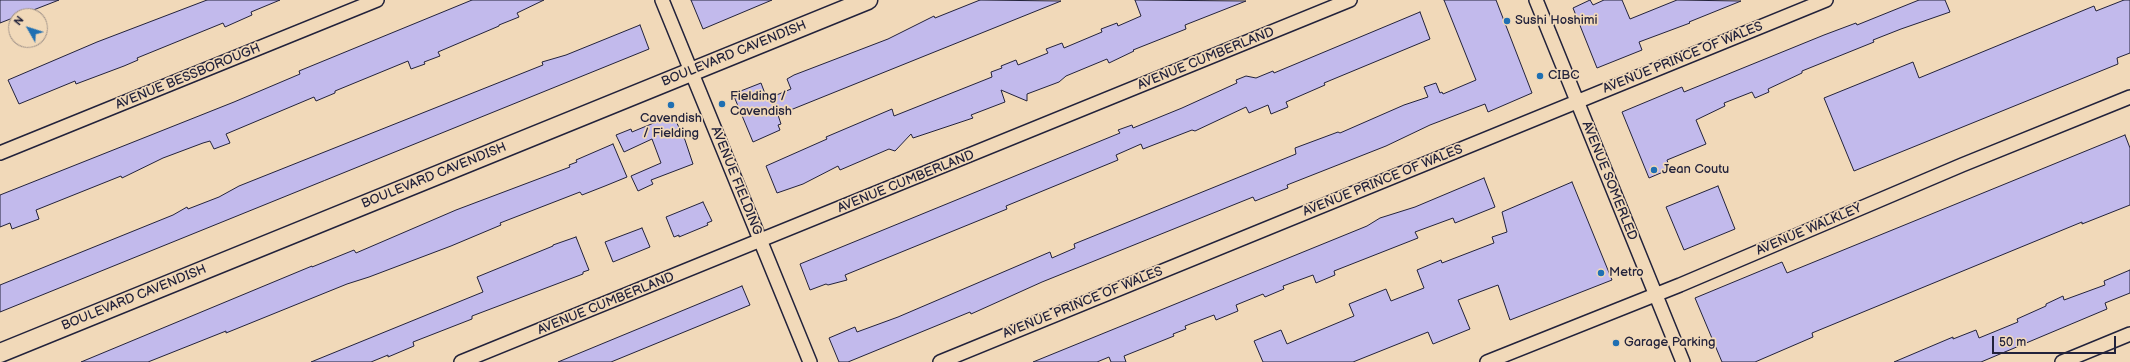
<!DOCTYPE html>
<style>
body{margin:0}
#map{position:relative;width:2130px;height:362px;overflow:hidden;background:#f1d9b9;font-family:"Balsamiq Sans",sans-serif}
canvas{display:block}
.north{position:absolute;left:8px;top:8px;width:40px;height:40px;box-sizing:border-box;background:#f1d9b9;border:1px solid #9e9087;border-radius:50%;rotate:309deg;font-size:11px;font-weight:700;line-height:16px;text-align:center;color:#22223b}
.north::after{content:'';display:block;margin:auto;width:14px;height:18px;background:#1f6fb2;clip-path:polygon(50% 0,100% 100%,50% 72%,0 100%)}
.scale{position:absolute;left:1992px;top:336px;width:124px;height:18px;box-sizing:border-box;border:2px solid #22223b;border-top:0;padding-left:5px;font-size:12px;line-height:14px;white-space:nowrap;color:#22223b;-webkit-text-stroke:3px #f1d9b9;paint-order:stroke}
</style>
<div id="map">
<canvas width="2130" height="362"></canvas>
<div class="north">N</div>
<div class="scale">50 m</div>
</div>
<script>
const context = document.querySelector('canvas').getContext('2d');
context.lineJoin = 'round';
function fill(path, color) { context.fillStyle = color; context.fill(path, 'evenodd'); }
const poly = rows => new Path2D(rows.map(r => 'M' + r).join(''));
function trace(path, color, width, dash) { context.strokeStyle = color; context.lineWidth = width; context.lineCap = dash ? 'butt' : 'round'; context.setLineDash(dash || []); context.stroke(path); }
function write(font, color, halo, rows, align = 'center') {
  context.font = font + ' "Balsamiq Sans",sans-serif'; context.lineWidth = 3.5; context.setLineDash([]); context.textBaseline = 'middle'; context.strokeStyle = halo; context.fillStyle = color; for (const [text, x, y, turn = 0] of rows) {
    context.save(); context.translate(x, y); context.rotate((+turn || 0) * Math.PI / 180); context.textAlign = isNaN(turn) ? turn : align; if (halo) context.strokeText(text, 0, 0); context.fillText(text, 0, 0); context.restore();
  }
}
const building = poly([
 [0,0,59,0,0,23,0,0],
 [207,0,280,0,251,12,252,15,225,27,223,23,137,58,138,60,124,66,76,84,75,81,19,104,8,80,97,42,207,0],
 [472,0,544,0,517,13,519,17,499,25,499,26,438,52,440,56,424,62,425,64,411,69,408,61,335,91,335,93,316,101,314,97,226,134,230,143,214,149,210,141,203,143,163,158,122,178,121,176,36,210,39,219,12,229,10,223,0,227,0,195,234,102,300,74,299,71,472,0],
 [691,0,772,0,703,29,691,0],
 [980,0,1061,1,778,115,781,124,778,125,780,130,753,142,733,94,761,83,767,99,791,89,787,79,794,75,888,39,934,16,935,18,980,0],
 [1135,0,1246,1,1185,25,1186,29,1133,50,1134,51,1109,63,1107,59,1066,76,1059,82,1027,94,1027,101,1001,90,1005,102,971,115,973,118,913,138,911,134,895,151,889,149,840,170,838,166,803,184,777,193,766,166,827,139,826,137,892,109,894,116,992,77,991,72,1002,68,1001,66,1016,60,1018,65,1048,53,1046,49,1062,43,1064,48,1102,32,1101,29,1117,23,1118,26,1141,16,1135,0],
 [1444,0,1496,0,1532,93,1488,112,1485,104,1430,125,1386,146,1287,185,1288,188,1255,201,1253,197,1042,282,971,314,970,312,848,362,839,362,829,338,855,327,857,332,898,317,1050,252,1052,258,1075,248,1074,244,1296,154,1295,148,1338,132,1340,133,1404,105,1428,97,1424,87,1436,83,1440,93,1442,92,1443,94,1476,80,1444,0],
 [1590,0,1593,5,1604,0,1622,0,1630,19,1677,0,1741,1,1689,22,1690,23,1639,42,1642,50,1597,68,1573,8,1590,0],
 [1919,0,1945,0,1950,12,1901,29,1873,40,1874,42,1802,71,1802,73,1768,89,1769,92,1755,98,1752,92,1724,103,1725,106,1696,120,1706,144,1667,160,1670,169,1649,178,1622,112,1682,87,1684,92,1824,35,1856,23,1857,25,1919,0],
 [2124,0,2130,0,2130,53,2117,58,2118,64,1854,171,1824,98,1913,62,1919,78,2094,6,2096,11,2124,0],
 [1420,12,1430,39,1324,83,1325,85,1286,102,1288,107,1271,114,1268,105,1249,113,1246,107,1195,131,1192,130,1143,149,1141,144,1116,155,1118,160,1006,206,1007,209,845,275,847,280,828,285,826,284,810,290,800,264,1120,133,1118,130,1132,125,1133,128,1182,108,1237,83,1236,80,1246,76,1256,78,1273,71,1274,73,1420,12],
 [640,25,649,49,0,312,0,285,173,215,187,207,188,209,219,197,239,186,543,65,542,62,566,55,640,25],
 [673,115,685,140,693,164,651,180,653,184,638,191,631,176,661,163,652,139,624,152,616,135,631,129,632,132,673,115],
 [2125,135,2130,148,2130,205,2082,224,2082,222,1812,333,1813,337,1755,362,1722,362,1695,298,1782,262,1787,273,2125,135],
 [613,144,627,177,605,186,582,195,580,192,500,223,501,225,451,246,369,277,347,284,226,333,226,331,148,362,81,362,312,266,312,267,354,250,356,253,456,210,570,167,569,165,577,162,576,160,613,144],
 [1484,178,1495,207,1455,223,1453,218,1415,232,1418,238,1334,271,1335,275,1316,283,1313,275,1283,286,1284,289,1265,297,1263,294,1236,305,1238,311,1216,320,1214,315,1185,326,1186,329,1173,334,1174,336,1124,356,1126,362,1111,362,1109,357,1097,362,1033,362,1367,226,1380,218,1415,207,1484,178],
 [1572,182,1612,280,1510,320,1498,285,1458,300,1470,329,1433,344,1428,332,1353,362,1263,362,1254,341,1281,330,1287,344,1354,316,1349,304,1386,289,1391,301,1424,288,1417,270,1441,260,1442,263,1494,243,1492,237,1507,232,1502,212,1572,182],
 [1718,186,1735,229,1684,250,1666,207,1718,186],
 [703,202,712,221,707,223,708,225,679,237,679,235,674,237,666,217,703,202],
 [642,228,650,247,613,262,605,242,642,228],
 [576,237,589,270,583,272,583,274,472,316,472,319,413,342,414,346,388,357,388,355,371,362,311,362,483,292,477,277,553,246,553,245,576,237],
 [2130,270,2130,293,2105,303,2107,309,1981,362,1894,362,1953,337,1953,339,1976,330,1979,338,2018,322,2017,319,2046,306,2046,304,2063,296,2064,300,2105,285,2104,281,2130,270],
 [742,286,750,305,611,362,558,362,742,286]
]);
fill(building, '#c2baec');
trace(building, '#22223b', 1);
const street = poly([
 [662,0,810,362],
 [1536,0,1683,362],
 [0,153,377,0],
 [461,362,1350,0],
 [940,362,1826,0],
 [1487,362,1680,285,1962,165,2130,97],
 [2062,362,2130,334]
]);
const secondary = poly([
 [0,353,868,0]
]);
trace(street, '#22223b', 16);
trace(secondary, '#22223b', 21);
trace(street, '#f1d9b9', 13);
trace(secondary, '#f1d9b9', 18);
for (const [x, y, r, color] of [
 [1507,21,4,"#1f6fb2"],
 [1540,76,4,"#1f6fb2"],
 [722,104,4,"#1f6fb2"],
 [671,105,4,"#1f6fb2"],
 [1654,170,4,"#1f6fb2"],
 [1601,273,4,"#1f6fb2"],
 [1616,343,4,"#1f6fb2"]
]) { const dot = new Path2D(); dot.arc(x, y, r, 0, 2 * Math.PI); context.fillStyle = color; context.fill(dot); trace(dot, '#f1d9b9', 1.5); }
write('13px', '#22223b', '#f1d9b9', [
 ["Sushi Hoshimi",1515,21],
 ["CIBC",1548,76],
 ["Fielding /",730,97],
 ["Cavendish",730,112],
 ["Cavendish",671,119,"center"],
 ["/ Fielding",671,134,"center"],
 ["Jean Coutu",1662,170],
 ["Metro",1609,273],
 ["Garage Parking",1624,343]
], 'left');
write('13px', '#22223b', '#f1d9b9', [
 ["BOULEVARD CAVENDISH",734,54,-22],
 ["AVENUE PRINCE OF WALES",1683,58,-22],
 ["AVENUE CUMBERLAND",1206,59,-22],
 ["AVENUE BESSBOROUGH",188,77,-22],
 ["BOULEVARD CAVENDISH",434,176,-22],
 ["AVENUE FIELDING",736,181,68],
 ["AVENUE PRINCE OF WALES",1383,181,-22],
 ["AVENUE SOMERLED",1609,181,68],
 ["AVENUE CUMBERLAND",906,182,-22],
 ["AVENUE WALKLEY",1809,230,-23],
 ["BOULEVARD CAVENDISH",134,298,-22],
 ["AVENUE PRINCE OF WALES",1083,303,-22],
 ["AVENUE CUMBERLAND",606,304,-22]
]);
</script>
